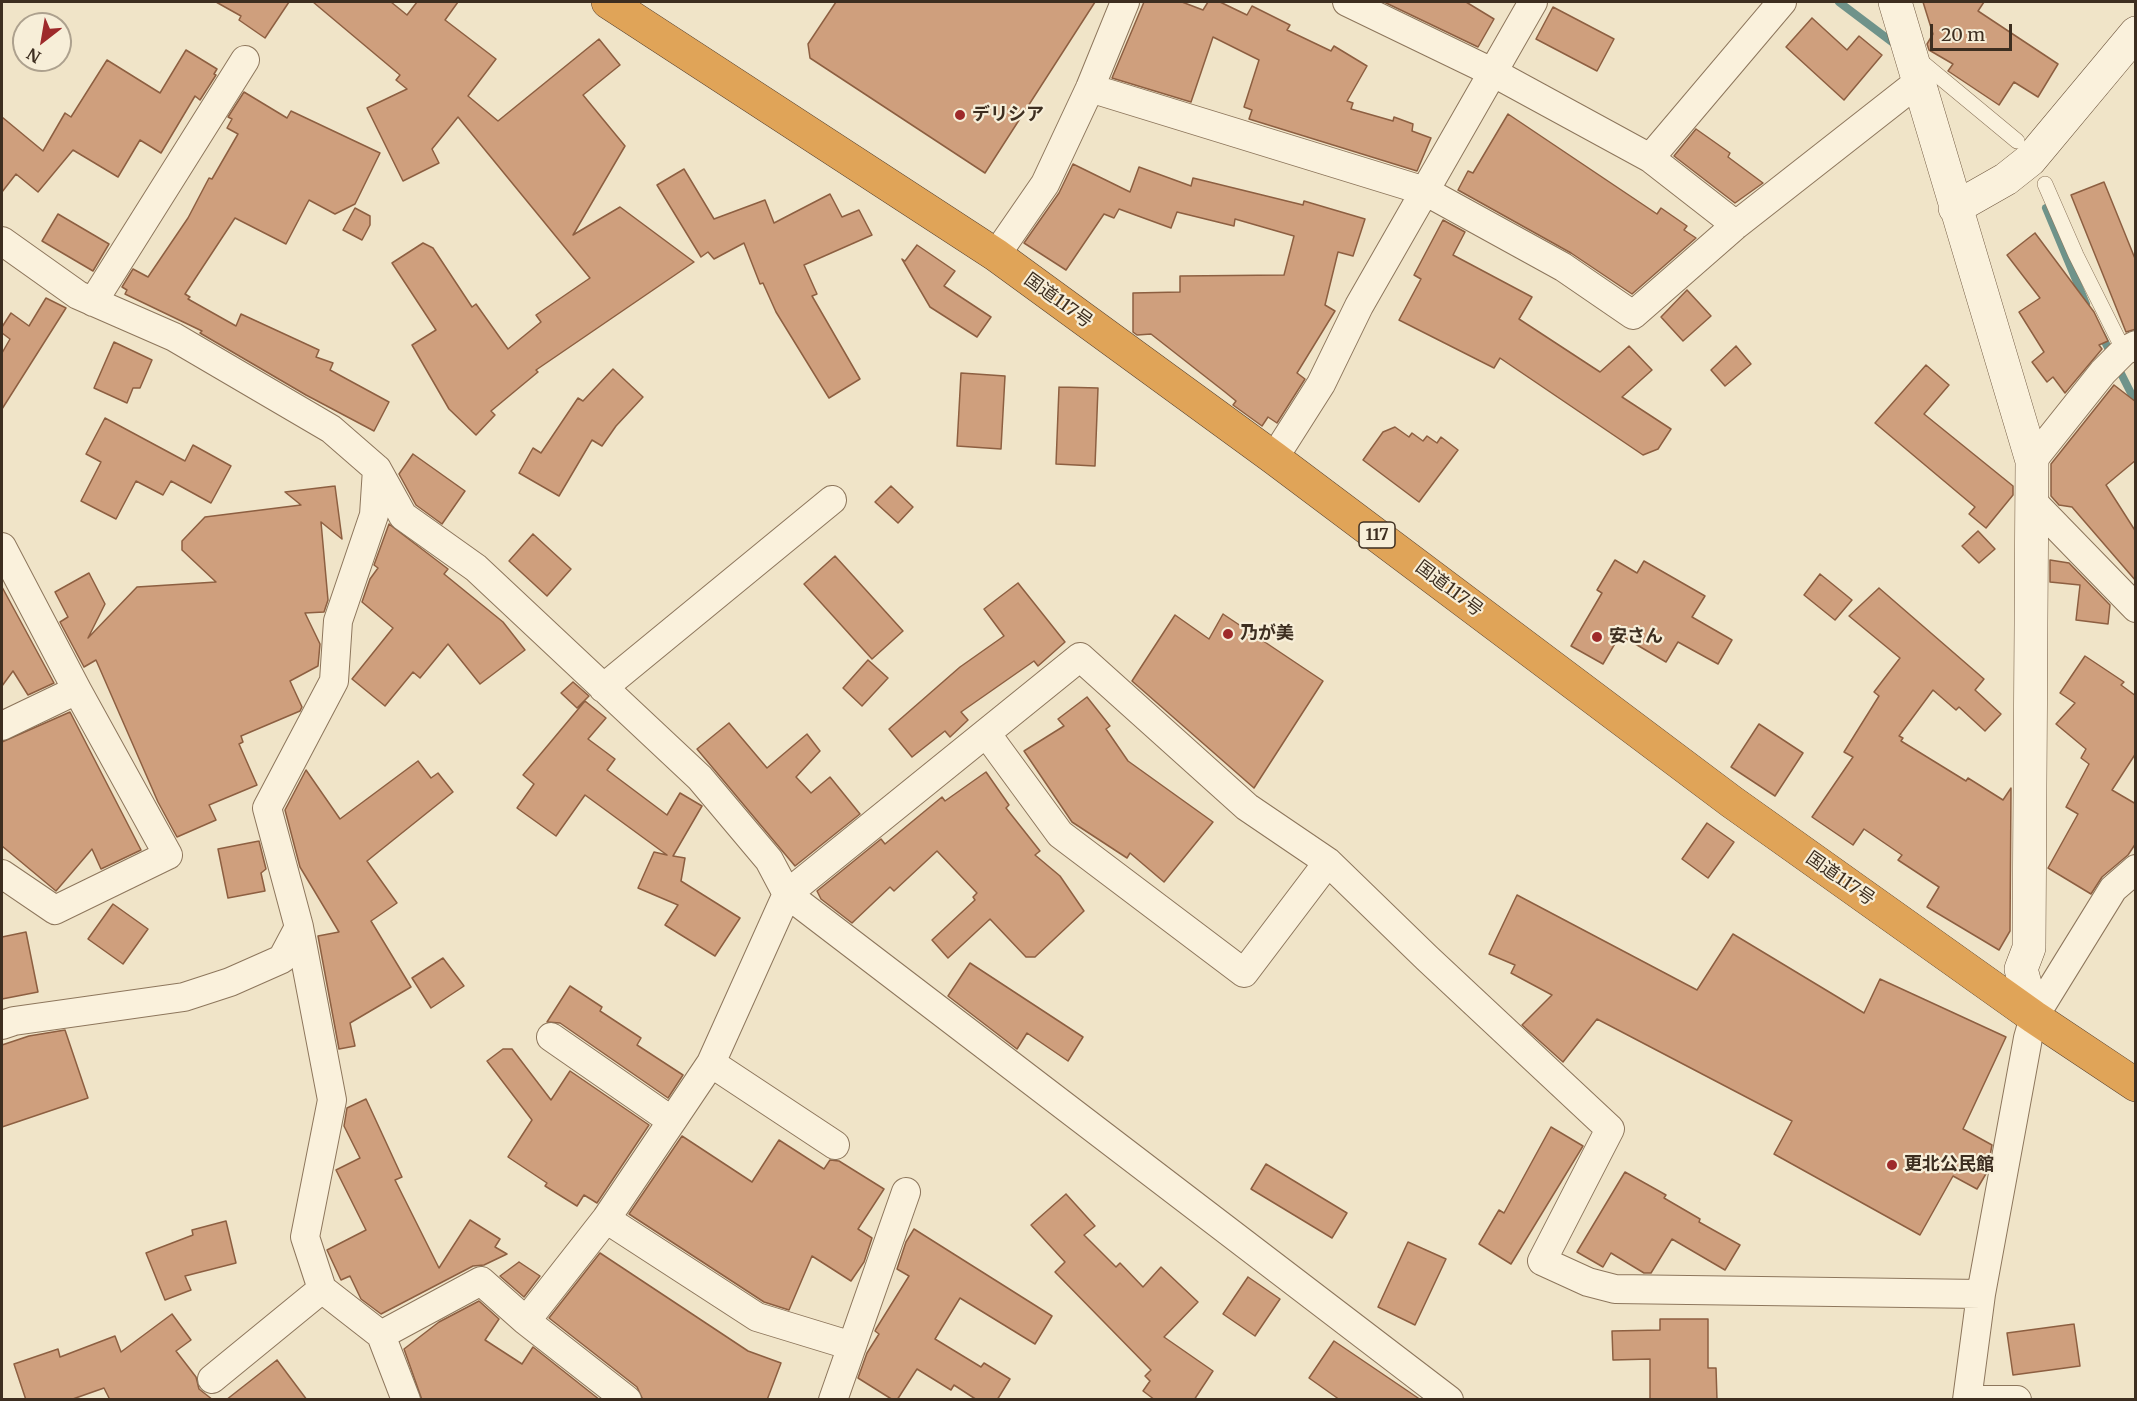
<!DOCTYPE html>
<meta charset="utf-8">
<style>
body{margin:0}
#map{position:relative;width:2137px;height:1401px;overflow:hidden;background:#f0e4c8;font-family:Merriweather,serif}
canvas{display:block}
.frame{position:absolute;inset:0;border:3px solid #3d2e20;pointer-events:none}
.north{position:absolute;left:12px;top:12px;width:60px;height:60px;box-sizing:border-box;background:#f7eed8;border:2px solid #ada18e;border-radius:50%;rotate:211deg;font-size:16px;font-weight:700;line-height:24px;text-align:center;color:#3d2e20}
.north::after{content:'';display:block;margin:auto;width:21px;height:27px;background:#9e2a2b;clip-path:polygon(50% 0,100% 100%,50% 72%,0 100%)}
.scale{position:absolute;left:1930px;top:24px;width:82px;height:27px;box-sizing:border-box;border:3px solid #3d2e20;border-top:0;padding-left:8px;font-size:18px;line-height:21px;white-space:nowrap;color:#3d2e20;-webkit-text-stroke:4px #f7eed8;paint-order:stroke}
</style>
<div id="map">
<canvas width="2137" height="1401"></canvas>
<div class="frame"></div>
<div class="north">N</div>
<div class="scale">20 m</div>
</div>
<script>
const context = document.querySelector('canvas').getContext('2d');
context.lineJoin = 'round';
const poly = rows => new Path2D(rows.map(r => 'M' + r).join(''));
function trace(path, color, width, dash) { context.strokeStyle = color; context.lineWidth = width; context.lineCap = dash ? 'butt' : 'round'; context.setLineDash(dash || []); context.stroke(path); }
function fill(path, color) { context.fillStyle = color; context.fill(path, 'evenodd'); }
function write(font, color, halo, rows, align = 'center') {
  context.font = font + ' Merriweather,"Noto Sans JP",serif'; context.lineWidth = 4.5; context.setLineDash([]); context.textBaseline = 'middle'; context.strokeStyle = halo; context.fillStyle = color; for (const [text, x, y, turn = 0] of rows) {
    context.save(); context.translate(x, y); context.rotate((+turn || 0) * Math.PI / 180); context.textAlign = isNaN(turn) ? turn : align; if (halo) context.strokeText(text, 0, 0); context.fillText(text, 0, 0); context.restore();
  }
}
trace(poly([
 [1839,2,1892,42],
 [2046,208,2086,304],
 [2101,334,2136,403]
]), '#6f938a', 8);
const building = poly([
 [216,2,289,2,265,38,239,20,241,16,216,2],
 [313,2,391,2,407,15,417,2,458,2,445,20,496,59,468,96,498,121,599,39,620,65,583,95,625,146,573,235,620,207,694,262,536,370,538,372,491,411,495,415,476,435,449,409,412,345,436,330,392,263,423,243,433,248,472,307,476,304,508,349,541,322,536,315,590,278,458,117,432,149,439,163,403,181,367,108,407,89,396,80,400,75,313,2],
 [836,2,1095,2,985,173,810,58,808,44,836,2],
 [1144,2,1182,2,1203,10,1208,2,1220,2,1247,15,1252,6,1290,25,1287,30,1331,51,1334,46,1367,66,1347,101,1353,103,1351,109,1393,121,1394,117,1413,124,1412,131,1431,138,1417,171,1249,119,1252,110,1244,107,1259,60,1213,37,1191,102,1112,78,1144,2],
 [1384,2,1466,2,1494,19,1478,47,1384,2],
 [1923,2,1984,2,1978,11,2058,64,2038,97,2014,82,1999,105,1948,71,1953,64,1929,50,1927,44,1933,34,1923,2],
 [1553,7,1614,39,1597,71,1536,39,1553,7],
 [1812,18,1847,50,1859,36,1882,55,1844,100,1786,47,1812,18],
 [186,50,217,69,214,74,216,75,200,100,195,96,161,153,140,140,118,177,73,150,38,192,16,174,2,192,2,117,43,151,65,113,71,117,107,60,160,93,186,50],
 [244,92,287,118,291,111,380,153,355,204,335,214,309,200,286,244,235,218,185,294,190,297,188,299,236,326,241,314,319,350,316,357,333,363,330,370,389,402,374,431,306,395,200,333,202,331,125,294,127,290,122,287,133,269,148,277,188,218,209,178,212,179,238,134,227,128,232,119,228,117,244,92],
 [1508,114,1657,214,1661,208,1687,226,1684,230,1696,238,1632,294,1571,253,1458,190,1468,171,1473,173,1508,114],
 [1696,129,1730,153,1728,157,1763,183,1735,203,1674,156,1696,129],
 [1073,164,1130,192,1139,167,1191,186,1193,178,1303,205,1304,201,1365,219,1353,256,1338,252,1325,305,1335,311,1297,373,1305,379,1277,423,1268,417,1262,426,1233,405,1236,401,1225,392,1151,334,1137,335,1133,332,1133,293,1180,292,1180,276,1284,275,1294,236,1235,219,1234,226,1177,212,1171,228,1119,209,1114,218,1104,214,1066,270,1024,243,1059,193,1073,164],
 [684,169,714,219,765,200,774,223,830,194,842,217,859,210,872,235,804,265,817,294,812,296,860,379,829,398,776,312,763,283,760,284,744,243,714,259,708,252,701,257,657,185,684,169],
 [2104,182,2136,261,2136,329,2126,332,2071,195,2104,182],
 [355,208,370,216,370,225,362,240,343,230,355,208],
 [58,214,109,244,93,271,42,241,58,214],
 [1443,220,1465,232,1453,255,1532,297,1519,319,1600,372,1629,346,1652,370,1622,397,1671,429,1658,449,1643,455,1500,358,1494,368,1399,320,1421,279,1414,275,1443,220],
 [2035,233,2094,312,2108,341,2099,345,2102,349,2065,393,2053,377,2047,382,2032,362,2044,352,2019,312,2040,298,2007,255,2035,233],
 [917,245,955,271,944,286,991,317,977,337,930,307,902,259,905,261,917,245],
 [1687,290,1711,316,1683,341,1661,317,1687,290],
 [46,298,66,308,2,409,2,353,10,339,2,333,2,327,11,313,29,326,46,298],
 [114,342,152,360,140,388,133,388,127,403,94,388,114,342],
 [1736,346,1751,364,1725,386,1711,370,1736,346],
 [1926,365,1949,385,1924,414,2013,486,2013,495,1986,528,1969,514,1975,507,1875,423,1926,365],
 [613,369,643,397,616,426,602,446,592,440,559,496,519,473,533,448,541,453,578,398,583,401,613,369],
 [961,373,1005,376,1001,449,957,446,961,373],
 [2114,385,2136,402,2136,460,2106,485,2136,532,2136,581,2072,507,2059,505,2051,496,2051,464,2114,385],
 [1059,387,1098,388,1095,466,1056,464,1059,387],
 [105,418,185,461,193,445,231,466,211,503,171,481,163,495,136,481,116,519,81,501,101,462,86,454,105,418],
 [1395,427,1409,437,1412,433,1423,441,1427,436,1437,443,1441,437,1458,450,1419,502,1363,460,1383,432,1395,427],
 [413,454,465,491,442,524,416,505,399,474,413,454],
 [335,486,342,539,321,522,328,600,324,612,305,613,320,644,318,666,290,681,302,707,300,711,241,736,243,742,239,744,257,785,209,805,216,820,177,837,158,802,96,660,84,667,60,622,68,617,55,592,89,573,105,604,88,638,137,587,216,582,182,550,182,541,205,517,301,505,285,492,335,486],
 [891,486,913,507,898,523,875,502,891,486],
 [389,524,448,569,444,574,503,622,525,650,480,684,448,644,420,678,413,672,385,706,352,679,393,628,362,602,370,579,378,568,374,565,389,524],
 [1978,531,1995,549,1979,563,1962,546,1978,531],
 [533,534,571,569,547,596,509,561,533,534],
 [835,556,903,631,872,659,804,584,835,556],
 [1615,560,1637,573,1644,561,1705,596,1692,617,1732,640,1718,664,1678,642,1666,662,1620,635,1603,664,1571,646,1602,593,1597,590,1615,560],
 [2050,560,2069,563,2110,605,2108,624,2076,620,2080,585,2050,582,2050,560],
 [1820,574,1852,600,1835,620,1804,595,1820,574],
 [1018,583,1065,642,1038,666,1034,661,961,712,968,720,950,737,945,731,912,757,889,729,960,667,1004,636,984,609,1018,583],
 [2,587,54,683,28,695,13,671,2,686,2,587],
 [1879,588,1984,679,1975,690,2001,714,1985,731,1959,707,1956,710,1933,690,1899,736,1903,738,1901,741,1966,781,1968,778,2003,800,2011,788,2010,931,1999,950,1927,907,1939,887,1898,860,1902,855,1864,829,1853,845,1812,817,1853,757,1844,752,1879,696,1874,692,1900,658,1849,616,1879,588],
 [1223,614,1323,681,1254,788,1132,681,1175,615,1209,639,1223,614],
 [2085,656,2124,682,2121,685,2136,696,2136,753,2112,790,2136,804,2136,843,2128,855,2102,877,2091,894,2048,868,2078,814,2066,807,2089,764,2081,758,2086,749,2056,724,2075,703,2060,693,2085,656],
 [868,660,888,678,862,706,843,688,868,660],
 [573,682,589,696,577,708,561,693,573,682],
 [1087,697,1110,726,1106,729,1128,761,1213,822,1164,882,1130,853,1127,858,1072,822,1024,751,1064,726,1058,719,1087,697],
 [585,701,606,718,588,739,615,759,607,770,667,815,680,793,702,806,673,856,685,858,681,881,740,918,715,956,665,925,678,905,638,888,654,852,667,855,585,795,556,836,517,808,534,784,523,775,585,701],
 [70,712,141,850,101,869,92,849,56,891,2,846,2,742,70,712],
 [729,723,767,768,807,734,820,751,796,777,811,793,830,777,860,814,795,866,697,749,729,723],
 [1759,724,1803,753,1775,796,1731,767,1759,724],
 [418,761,431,778,438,773,453,792,367,861,397,903,371,921,411,987,350,1023,355,1046,339,1049,318,936,339,932,300,867,285,810,306,770,340,819,418,761],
 [986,772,1009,805,1006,808,1040,851,1035,855,1060,876,1084,911,1035,957,1026,957,990,919,948,958,932,940,975,900,973,897,977,893,937,851,894,891,890,887,852,923,821,899,817,891,881,839,885,844,942,797,945,801,986,772],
 [1707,823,1734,842,1708,878,1682,859,1707,823],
 [259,841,266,869,261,873,265,891,228,898,218,849,259,841],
 [1517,895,1697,990,1733,934,1864,1013,1880,979,2006,1037,1963,1129,1992,1145,1987,1172,1977,1189,1953,1176,1920,1235,1774,1154,1792,1121,1597,1019,1563,1062,1522,1025,1552,995,1511,973,1515,965,1489,954,1517,895],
 [113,904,148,929,123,964,88,939,113,904],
 [26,932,38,992,2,999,2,937,26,932],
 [443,958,464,986,431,1008,412,978,443,958],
 [970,963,1083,1037,1068,1061,1027,1033,1017,1049,948,996,970,963],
 [570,986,602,1007,600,1011,641,1038,637,1045,683,1075,668,1098,560,1023,547,1022,570,986],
 [65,1030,88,1098,2,1127,2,1045,29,1036,65,1030],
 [503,1049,512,1049,551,1100,570,1071,649,1125,597,1203,584,1195,577,1206,545,1186,547,1183,508,1157,532,1120,487,1061,503,1049],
 [366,1099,402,1177,395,1180,439,1268,470,1220,500,1239,495,1247,507,1254,484,1265,473,1266,381,1314,361,1299,350,1276,341,1280,327,1250,366,1230,336,1170,360,1158,344,1126,347,1108,366,1099],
 [1551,1127,1583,1146,1511,1264,1479,1244,1499,1210,1504,1213,1551,1127],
 [682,1136,752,1182,779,1140,824,1169,830,1160,839,1161,884,1189,858,1229,872,1238,864,1262,851,1281,812,1256,789,1310,764,1302,629,1214,682,1136],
 [1266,1164,1347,1213,1332,1238,1251,1189,1266,1164],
 [1625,1172,1666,1195,1664,1198,1700,1219,1699,1222,1740,1245,1725,1270,1672,1239,1651,1273,1644,1273,1611,1253,1603,1267,1577,1252,1625,1172],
 [1066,1194,1095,1226,1084,1235,1116,1267,1120,1263,1143,1287,1161,1267,1198,1302,1164,1337,1213,1371,1194,1400,1155,1400,1143,1391,1150,1381,1145,1376,1151,1370,1055,1272,1065,1262,1031,1225,1066,1194],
 [226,1221,236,1263,185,1276,191,1290,165,1300,146,1253,193,1235,192,1230,226,1221],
 [914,1229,1052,1316,1035,1344,960,1298,935,1339,981,1367,984,1363,1010,1379,997,1400,977,1400,954,1385,951,1390,917,1369,897,1400,893,1400,858,1378,867,1353,879,1334,875,1331,876,1329,909,1276,897,1269,906,1242,914,1229],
 [1408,1242,1446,1259,1415,1325,1378,1307,1408,1242],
 [600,1253,748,1351,781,1363,767,1400,643,1400,637,1387,549,1318,600,1253],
 [519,1262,540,1276,524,1297,500,1276,519,1262],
 [1248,1277,1280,1299,1255,1336,1223,1314,1248,1277],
 [479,1301,499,1319,485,1340,522,1364,533,1347,600,1400,422,1400,404,1349,439,1322,479,1301],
 [172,1314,191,1340,176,1351,196,1377,199,1389,213,1400,110,1400,104,1388,70,1400,26,1400,14,1364,58,1349,60,1357,115,1336,121,1352,172,1314],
 [1660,1319,1708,1319,1708,1368,1716,1368,1717,1400,1650,1400,1650,1359,1613,1360,1612,1331,1660,1330,1660,1319],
 [2074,1324,2080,1366,2013,1375,2007,1333,2074,1324],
 [1334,1341,1421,1400,1340,1400,1309,1378,1334,1341],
 [277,1360,307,1400,226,1400,277,1360]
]);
fill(building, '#cf9f7d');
trace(building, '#8d5f41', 1.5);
const lane = poly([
 [1918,59,2017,141],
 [2045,184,2076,255,2124,351]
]);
const street = poly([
 [1347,2,1494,73,1650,158,1736,225],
 [1090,88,1425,191,1563,267,1633,315,1736,225,1917,83],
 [1650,158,1782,2],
 [2,241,78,295,174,337,331,429,377,469,403,516,476,568,700,778,769,860,787,894,1449,1400],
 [996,255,1045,184,1090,88,1125,2],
 [93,302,245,60],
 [1274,458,1321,384,1359,306,1533,2],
 [2032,461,2103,372,2124,351,2136,345],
 [2030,499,2136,608],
 [2,547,77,690],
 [603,688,832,500],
 [2,726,77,690,168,855,55,910,2,874],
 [986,733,1060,834,1244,973,1328,862],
 [299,927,332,1100,305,1237,322,1289,381,1335,406,1400],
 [2,1025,14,1021,184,997,230,982,282,959,299,927,267,808,334,681,338,621,374,515,377,469],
 [551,1037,672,1121],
 [711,1063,835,1145],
 [606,1219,757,1317,852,1346],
 [526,1321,606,1219,711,1063,787,894,1080,657,1247,807,1328,862,1427,958,1610,1129,1542,1261,1588,1282,1615,1289,1981,1294],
 [381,1335,481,1281,526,1321,627,1400],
 [212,1379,322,1289],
 [833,1400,906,1192],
 [1967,1400,1981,1294,2028,1038,2034,1017,2113,889,2136,869],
 [1983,1400,2017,1400]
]);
const secondary = poly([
 [1895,2,2032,461,2029,948,2021,969,2034,1017],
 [1955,208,2006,179,2030,160,2136,33]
]);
const highway = poly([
 [608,2,996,255,1274,458,1732,802,2034,1017,2136,1085]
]);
trace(lane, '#8d765c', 16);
trace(street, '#8d765c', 30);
trace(secondary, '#6f573f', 34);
trace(highway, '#5b4430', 34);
trace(lane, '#faf1dc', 15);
trace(street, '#faf1dc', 28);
trace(secondary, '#faf1dc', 33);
trace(highway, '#e0a458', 33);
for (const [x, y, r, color] of [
 [960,115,6,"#9e2a2b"],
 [1228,634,6,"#9e2a2b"],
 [1597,637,6,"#9e2a2b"],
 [1892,1165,6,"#9e2a2b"]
]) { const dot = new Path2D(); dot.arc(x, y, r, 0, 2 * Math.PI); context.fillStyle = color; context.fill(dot); trace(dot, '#f7eed8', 2); }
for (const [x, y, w] of [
 [1377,535,36]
]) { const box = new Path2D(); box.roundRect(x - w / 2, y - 13, w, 26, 4.5); context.fillStyle = '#f7eed8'; context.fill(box); trace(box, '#3d2e20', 1.5); }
write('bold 16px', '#3d2e20', null, [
 ["117",1377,535]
]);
write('bold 18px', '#3d2e20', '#f7eed8', [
 ["デリシア",972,115],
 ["乃が美",1240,634],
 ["安さん",1609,637],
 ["更北公民館",1904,1165]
], 'left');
write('18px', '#3d2e20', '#f7eed8', [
 ["国道117号",1058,301,36],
 ["国道117号",1449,589,37],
 ["国道117号",1840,879,35]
]);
</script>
